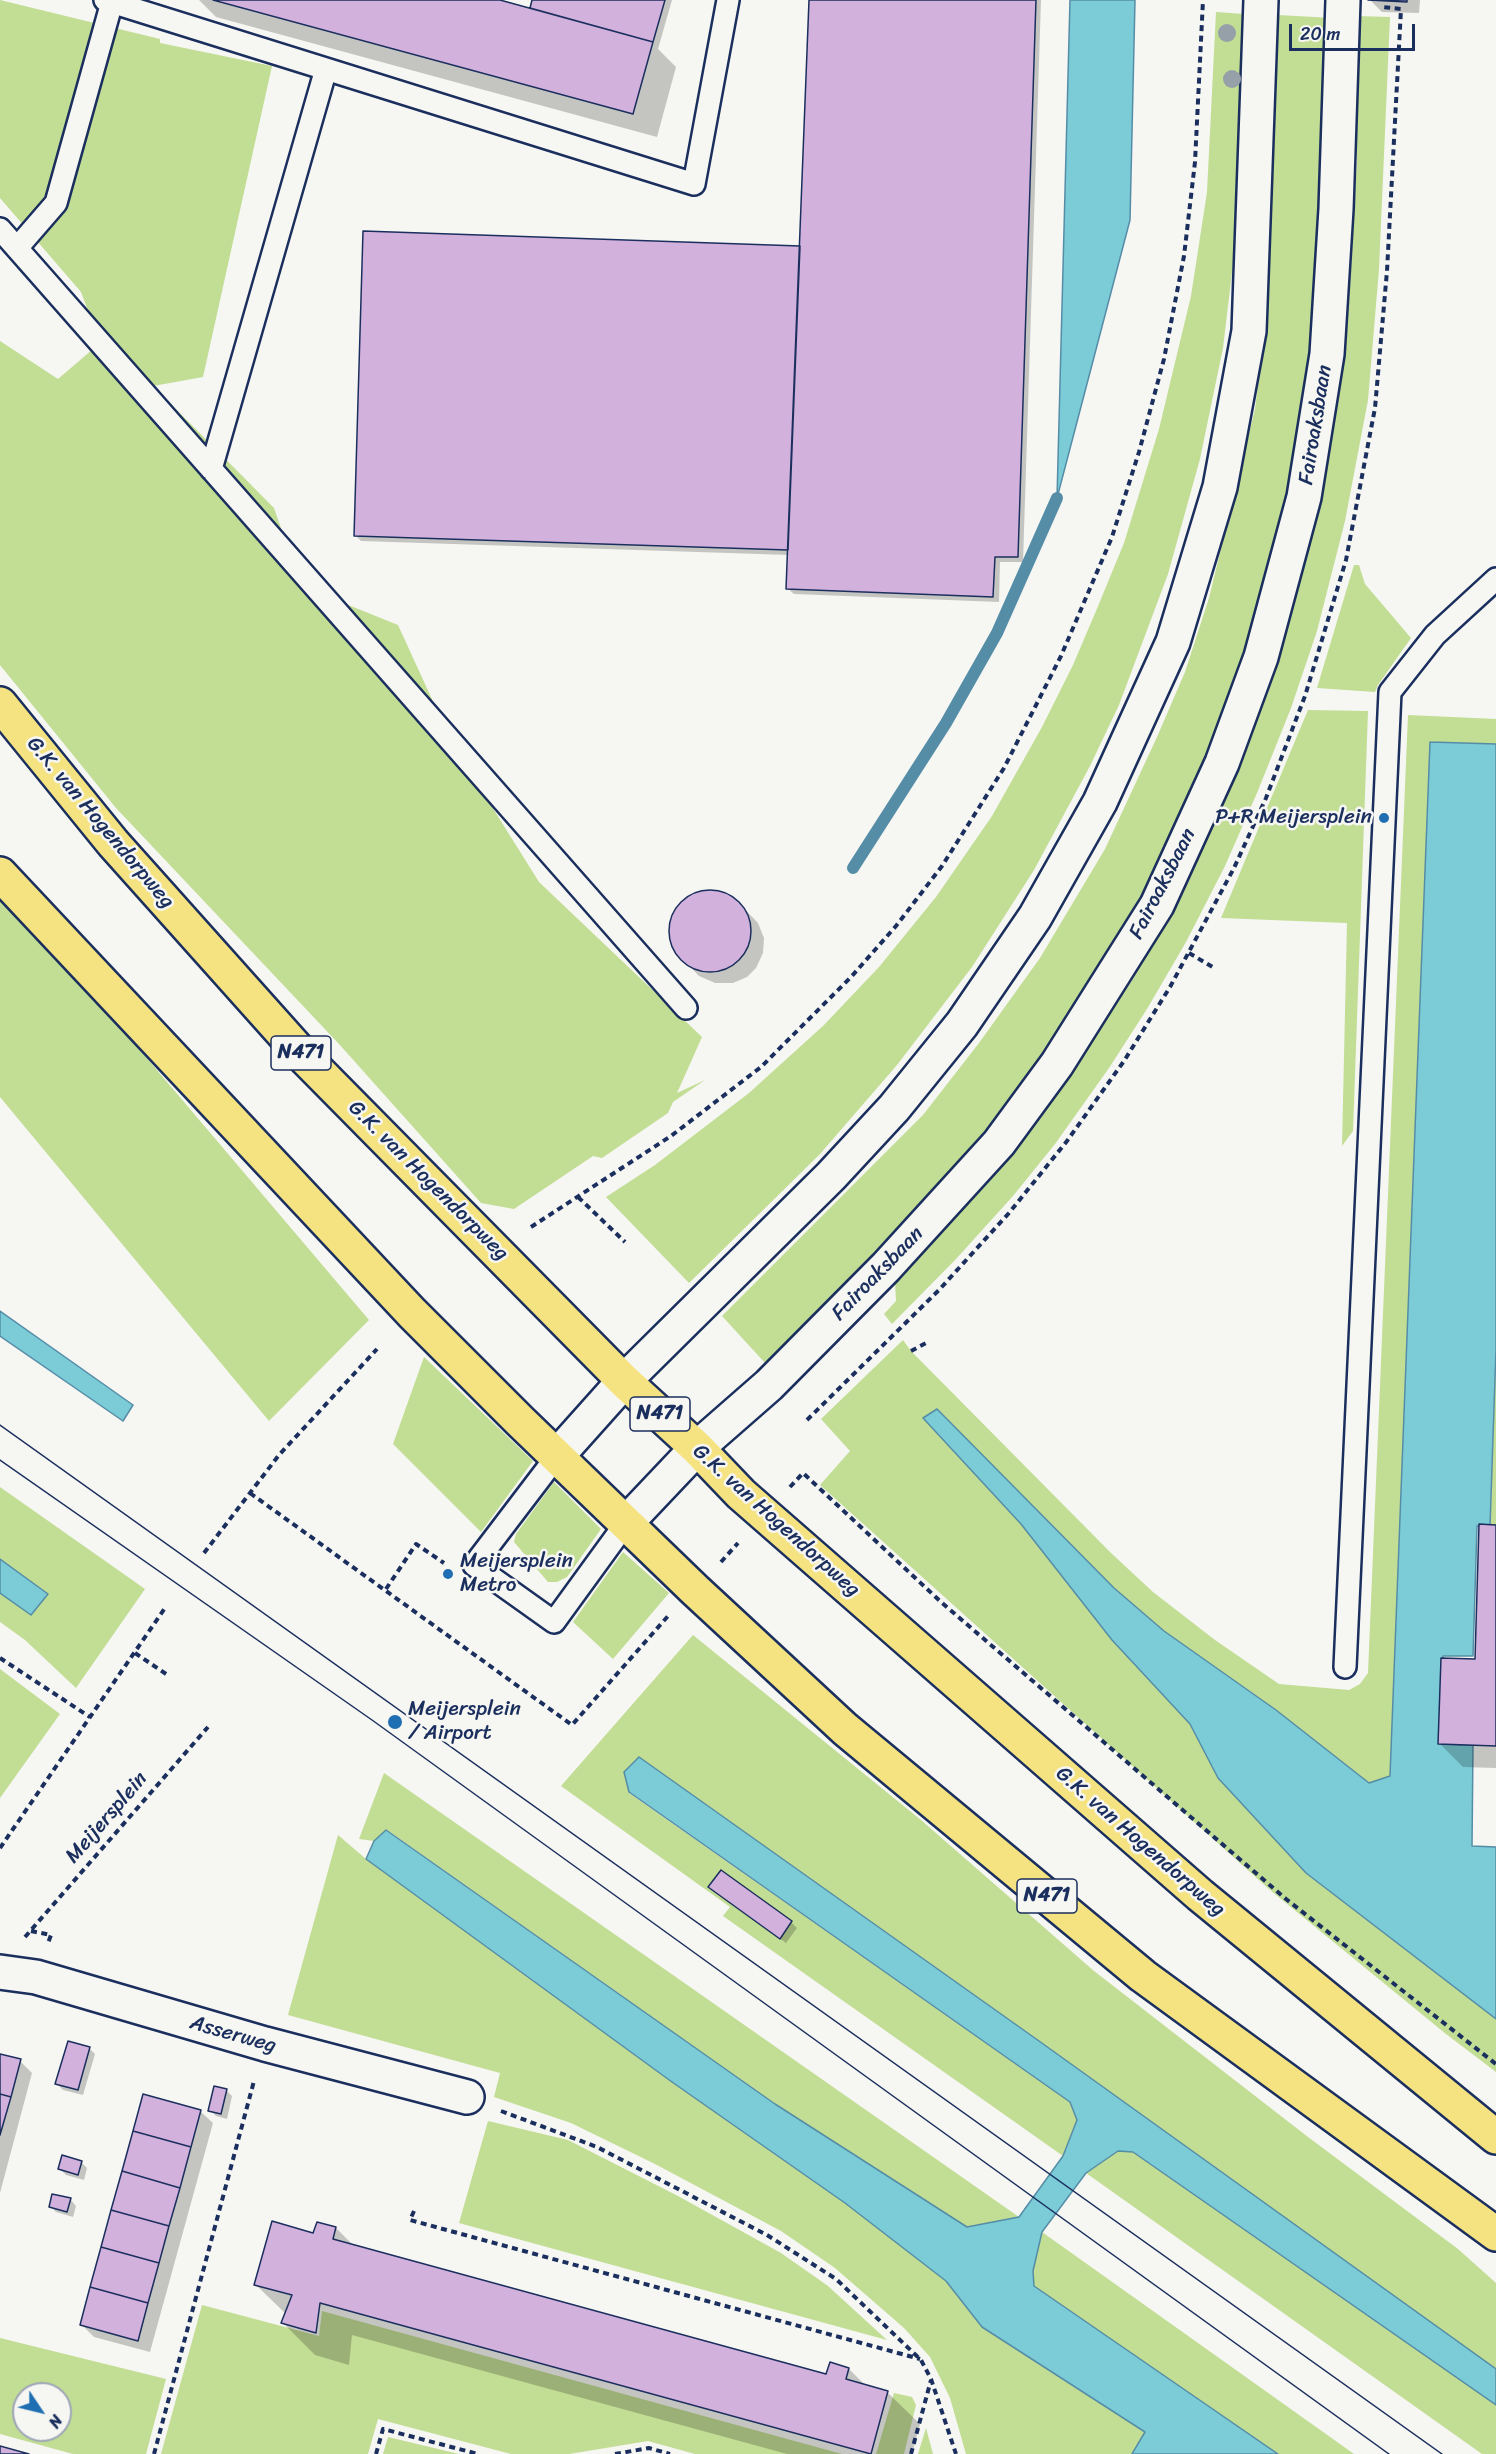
<!DOCTYPE html>
<style>
body{margin:0}
#map{position:relative;width:1496px;height:2454px;overflow:hidden;background:#f6f6f2;font-family:Sriracha,sans-serif}
canvas{display:block}
.north{position:absolute;left:12px;top:2382px;width:60px;height:60px;box-sizing:border-box;background:#f6f6f2;border:2px solid #9ea6b7;border-radius:50%;rotate:125deg;font-size:16px;font-weight:700;line-height:24px;text-align:center;color:#1b2f5e}
.north::after{content:'';display:block;margin:auto;width:21px;height:27px;background:#1f6fb2;clip-path:polygon(50% 0,100% 100%,50% 72%,0 100%)}
.scale{position:absolute;left:1289px;top:24px;width:126px;height:27px;box-sizing:border-box;border:3px solid #1b2f5e;border-top:0;padding-left:8px;font-size:18px;line-height:21px;white-space:nowrap;color:#1b2f5e;-webkit-text-stroke:4px #f6f6f2;paint-order:stroke}
</style>
<div id="map">
<canvas width="1496" height="2454"></canvas>
<div class="north">N</div>
<div class="scale">20 m</div>
</div>
<script>
const context = document.querySelector('canvas').getContext('2d');
context.lineJoin = 'round';
function fill(path, color) { context.fillStyle = color; context.fill(path, 'evenodd'); }
const poly = rows => new Path2D(rows.map(r => 'M' + r).join(''));
function trace(path, color, width, dash) { context.strokeStyle = color; context.lineWidth = width; context.lineCap = dash ? 'butt' : 'round'; context.setLineDash(dash || []); context.stroke(path); }
function write(font, color, halo, rows, align = 'center') {
  context.font = font + ' Sriracha,sans-serif'; context.lineWidth = 5; context.setLineDash([]); context.textBaseline = 'middle'; context.strokeStyle = halo; context.fillStyle = color; for (const [text, x, y, turn = 0] of rows) {
    context.save(); context.translate(x, y); context.rotate((+turn || 0) * Math.PI / 180); context.textAlign = isNaN(turn) ? turn : align; if (halo) context.strokeText(text, 0, 0); context.fillText(text, 0, 0); context.restore();
  }
}
fill(poly([
 [0,0,160,39,160,43,272,66,203,377,153,386,274,508,301,586,398,625,452,743,539,882,702,1037,677,1093,705,1080,673,1102,668,1113,602,1158,593,1156,514,1209,481,1203,339,1044,116,808,0,665,0,341,58,379,100,343,81,292,0,198],
 [1216,12,1244,14,1241,138,1233,264,1223,348,1200,459,1168,574,1119,705,1090,766,1034,870,972,967,897,1065,820,1154,689,1283,606,1197,655,1165,749,1093,824,1025,879,967,936,897,992,816,1042,727,1073,665,1096,611,1124,543,1159,429,1191,296,1207,192],
 [1278,15,1332,18,1315,331,1289,496,1249,644,1216,739,1157,867,1106,960,1028,1079,981,1139,889,1242,766,1364,722,1316,923,1115,979,1043,1040,958,1105,849,1157,737,1185,672,1209,598,1255,409,1266,317],
 [1356,16,1390,17,1379,269,1368,400,1345,521,1317,631,1291,708,1257,793,1225,866,1186,942,1147,1009,1109,1068,1055,1144,1013,1196,956,1259,892,1324,884,1314,896,1301,895,1282,956,1218,1018,1144,1076,1066,1133,979,1189,876,1234,779,1269,682,1300,583,1323,487,1339,395,1349,302,1357,161],
 [1354,565,1359,565,1365,584,1411,638,1378,685,1375,692,1317,688],
 [1308,710,1368,711,1353,1131,1342,1146,1347,923,1221,918],
 [1408,715,1496,719,1496,744,1430,742,1391,1776,1369,1783,1276,1710,1164,1631,1114,1588,1021,1524,1112,1640,1190,1724,1218,1778,1306,1873,1496,2019,1496,2072,1446,2034,1270,1890,820,1485,850,1451,821,1419,903,1340,911,1351,1111,1553,1153,1592,1215,1640,1279,1684,1349,1690,1360,1684,1368,1673],
 [0,890,100,1003,369,1320,269,1421,0,1097],
 [1496,1349,1496,1526,1490,1526],
 [424,1357,533,1461,481,1532,393,1444],
 [554,1482,601,1529,567,1577,557,1582,548,1582,514,1542,516,1534],
 [0,1487,145,1589,76,1688,25,1640,0,1622,0,1593,31,1615,48,1594,0,1559],
 [623,1552,669,1593,613,1659,573,1622],
 [693,1635,921,1820,1094,1971,1308,2137,1458,2249,1496,2283,1496,2369,1039,2041,639,1757,629,1793,1070,2102,1077,2120,1063,2156,723,1916,730,1907,561,1786],
 [0,1669,60,1714,0,1798],
 [384,1773,1019,2217,967,2227,775,2104,387,1830,374,1841,359,1839],
 [338,1835,366,1859,672,2082,845,2203,946,2281,982,2327,1146,2433,1132,2454,966,2454,950,2398,930,2357,904,2328,835,2268,781,2231,655,2164,571,2123,494,2097,500,2073,288,2015],
 [488,2121,568,2140,678,2196,781,2253,828,2286,887,2340,459,2223],
 [1117,2151,1133,2152,1496,2405,1496,2454,1482,2454,1086,2173],
 [1042,2232,1354,2454,1278,2454,1034,2286,1033,2271],
 [202,2305,319,2336,322,2311,842,2454,695,2454,648,2441,569,2454,511,2454,378,2419,368,2454,161,2454],
 [0,2338,166,2379,146,2454,73,2454,0,2434],
 [24,2394,60,2394,60,2430,24,2430],
 [894,2393,912,2397,916,2405,904,2454,876,2454],
 [926,2428,933,2454,918,2454],
 [388,2437,459,2454,383,2454]
]), '#c2dd94');
const water = poly([
 [1070,0,1135,0,1130,220,1057,498,1070,0],
 [1430,742,1496,744,1496,1349,1490,1526,1477,1526,1473,1656,1443,1656,1441,1744,1473,1745,1472,1846,1496,1847,1496,2019,1306,1873,1218,1778,1190,1724,1112,1640,1021,1524,923,1418,937,1409,1114,1588,1164,1631,1276,1710,1369,1783,1390,1776,1430,742],
 [0,1311,133,1405,123,1421,0,1336,0,1311],
 [0,1559,48,1594,31,1615,0,1593,0,1559],
 [639,1757,1039,2041,1496,2369,1496,2405,1133,2152,1118,2151,1086,2173,1042,2232,1033,2271,1034,2286,1278,2454,1132,2454,1145,2432,982,2327,946,2281,845,2203,672,2082,366,1859,374,1841,386,1830,775,2104,967,2227,1019,2217,1063,2156,1077,2120,1070,2102,629,1792,624,1772,639,1757]
]);
fill(water, '#7cccd8');
trace(water, '#558da7', 1.5);
fill(poly([
 [199,0,495,0,531,10,534,0,672,0,658,49,676,67,657,137,216,17],
 [811,0,1041,0,1023,562,1000,562,999,602,794,594,788,589,789,555,361,541,355,535,801,247],
 [1370,0,1420,0,1419,13,1382,12],
 [706,891,723,892,735,899,758,923,764,938,763,953,756,968,747,977,733,983,715,983,699,976,676,952,670,937,671,921,678,907,691,895],
 [1496,1526,1496,1768,1463,1767,1439,1743,1476,1661],
 [710,1887,791,1922,797,1928,786,1943],
 [89,2048,95,2054,83,2095,63,2090,57,2084],
 [0,2055,20,2061,32,2073,0,2193],
 [215,2088,227,2091,232,2096,227,2119,216,2116,210,2110],
 [200,2111,213,2123,150,2352,94,2337,81,2324],
 [81,2162,87,2168,84,2180,66,2175,60,2169],
 [53,2195,71,2200,76,2206,73,2217,56,2212,51,2207],
 [318,2224,336,2228,353,2245,827,2375,849,2369,866,2386,887,2392,920,2424,912,2454,787,2454,352,2335,349,2365,315,2355,282,2322,286,2314,256,2285,314,2235]
]), '#0003');
trace(poly([
 [853,868,946,723,997,633,1057,498]
]), '#558da7', 12);
const building = poly([
 [213,0,500,0,653,42,633,114,213,0],
 [532,0,665,0,653,42,530,8,532,0],
 [809,0,1036,0,1018,557,995,557,993,597,786,589,809,0],
 [1368,0,1407,0,1407,2,1368,0],
 [363,231,800,246,788,550,354,536,363,231],
 '669 931a41 41 0 1 1 82 0a41 41 0 1 1-82 0Z',
 [1479,1524,1496,1525,1496,1746,1438,1744,1441,1658,1475,1659,1479,1524],
 [721,1870,792,1921,780,1939,708,1887,721,1870],
 [68,2041,90,2047,78,2090,55,2084,68,2041],
 [0,2054,21,2059,11,2097,0,2094,0,2054],
 [214,2086,227,2089,221,2114,208,2111,214,2086],
 [0,2094,11,2097,0,2135,0,2094],
 [143,2094,201,2110,191,2147,133,2131,143,2094],
 [133,2131,191,2147,180,2188,122,2171,133,2131],
 [62,2155,82,2161,78,2175,58,2169,62,2155],
 [122,2171,180,2188,169,2226,111,2210,122,2171],
 [52,2194,71,2198,67,2212,49,2207,52,2194],
 [111,2210,169,2226,159,2263,101,2247,111,2210],
 [272,2221,313,2233,317,2222,336,2227,333,2239,826,2374,830,2362,849,2368,846,2379,888,2391,871,2454,320,2303,316,2333,281,2323,292,2295,254,2285,272,2221],
 [101,2247,159,2263,148,2303,90,2287,101,2247],
 [90,2287,148,2303,138,2341,80,2325,90,2287],
 [0,2446,29,2454,0,2454,0,2446]
]);
fill(building, '#d2b1dc');
trace(building, '#1b2f5e', 1.5);
const lane = poly([
 [105,0,694,184,728,0],
 [0,229,686,1008],
 [17,248,56,203,112,2],
 [211,469,326,69],
 [557,1456,474,1565,554,1622,626,1523],
 [1345,1667,1390,692,1435,635,1496,579]
]);
const street = poly([
 [0,1972,36,1977,265,2044,467,2097]
]);
const secondary = poly([
 [557,1456,624,1381,831,1176,894,1108,962,1024,1035,917,1100,802,1173,642,1220,487,1249,331,1261,0],
 [626,1523,697,1448,769,1385,886,1267,999,1143,1057,1064,1157,905,1222,763,1261,657,1304,497,1327,354,1336,209,1343,0]
]);
const primary = poly([
 [0,704,113,843,307,1060,624,1381,697,1448,741,1494,1200,1895,1496,2137],
 [0,874,412,1313,520,1421,695,1590,845,1729,1143,1976,1496,2234]
]);
trace(lane, '#1b2f5e', 26);
trace(street, '#1b2f5e', 38);
trace(secondary, '#1b2f5e', 38);
trace(primary, '#1b2f5e', 38);
trace(poly([
 [1189,953,1216,969],
 [578,1197,625,1242],
 [531,1227,671,1136,761,1067,852,976,896,926,942,866,1004,768,1061,656,1112,537,1139,452,1164,359,1184,256,1195,162,1203,0],
 [911,1351,926,1343],
 [807,1420,939,1290,1009,1213,1067,1141,1124,1061,1170,987,1234,868,1266,798,1305,696,1346,560,1375,408,1387,271,1401,9,1382,7],
 [790,1487,803,1473,941,1602,1286,1899,1496,2064],
 [250,1493,572,1725,668,1616],
 [204,1553,279,1455,377,1349],
 [721,1562,738,1543],
 [386,1589,416,1544,444,1563],
 [135,1653,169,1676],
 [0,1658,90,1717],
 [0,1848,165,1608],
 [31,1931,51,1935,48,1943],
 [25,1937,208,1727],
 [501,2111,597,2147,767,2235,836,2279,921,2360,931,2379,956,2454],
 [414,2211,410,2220,920,2359],
 [154,2454,254,2081],
 [376,2454,383,2429,478,2454],
 [615,2454,649,2448,670,2454],
 [911,2454,931,2380]
]), '#1b2f5e', 4, [6, 4.5]);
trace(lane, '#f6f6f2', 21);
trace(street, '#f6f6f2', 33);
trace(secondary, '#f6f6f2', 33);
trace(primary, '#f5e382', 33);
trace(poly([
 [0,1425,1442,2454],
 [0,1460,372,1720,1389,2454]
]), '#1b2f5e', 1.5);
context.fillStyle = '#95a0a8';
for (const [x, y] of [
 [1227,33],
 [1232,79]
]) { context.beginPath(); context.arc(x, y, 9, 0, 2 * Math.PI); context.fill(); }
for (const [x, y, r, color] of [
 [1384,818,6,"#1f6fb2"],
 [448,1574,6,"#1f6fb2"],
 [395,1722,8,"#1f6fb2"]
]) { const dot = new Path2D(); dot.arc(x, y, r, 0, 2 * Math.PI); context.fillStyle = color; context.fill(dot); trace(dot, '#f6f6f2', 2); }
for (const [x, y, w] of [
 [301,1053,60],
 [660,1414,60],
 [1047,1896,60]
]) { const box = new Path2D(); box.roundRect(x - w / 2, y - 17, w, 34, 4.5); context.fillStyle = '#f6f6f2'; context.fill(box); trace(box, '#1b2f5e', 1.5); }
write('bold 20px', '#1b2f5e', null, [
 ["N471",301,1053],
 ["N471",660,1414],
 ["N471",1047,1896]
]);
write('21px', '#1b2f5e', '#f6f6f2', [
 ["Fairoaksbaan",1316,425,-81],
 ["G.K. van Hogendorpweg",100,823,50],
 ["Fairoaksbaan",1163,884,-63],
 ["G.K. van Hogendorpweg",428,1181,45],
 ["Fairoaksbaan",878,1274,-46],
 ["G.K. van Hogendorpweg",776,1521,42],
 ["Meijersplein",107,1818,-49],
 ["G.K. van Hogendorpweg",1140,1842,41],
 ["Asserweg",233,2035,16]
]);
write('21px', '#1b2f5e', '#f6f6f2', [
 ["P+R Meijersplein",1372,818,"right"],
 ["Meijersplein",460,1562],
 ["Metro",460,1586],
 ["Meijersplein",408,1710],
 ["/ Airport",408,1734]
], 'left');
</script>
